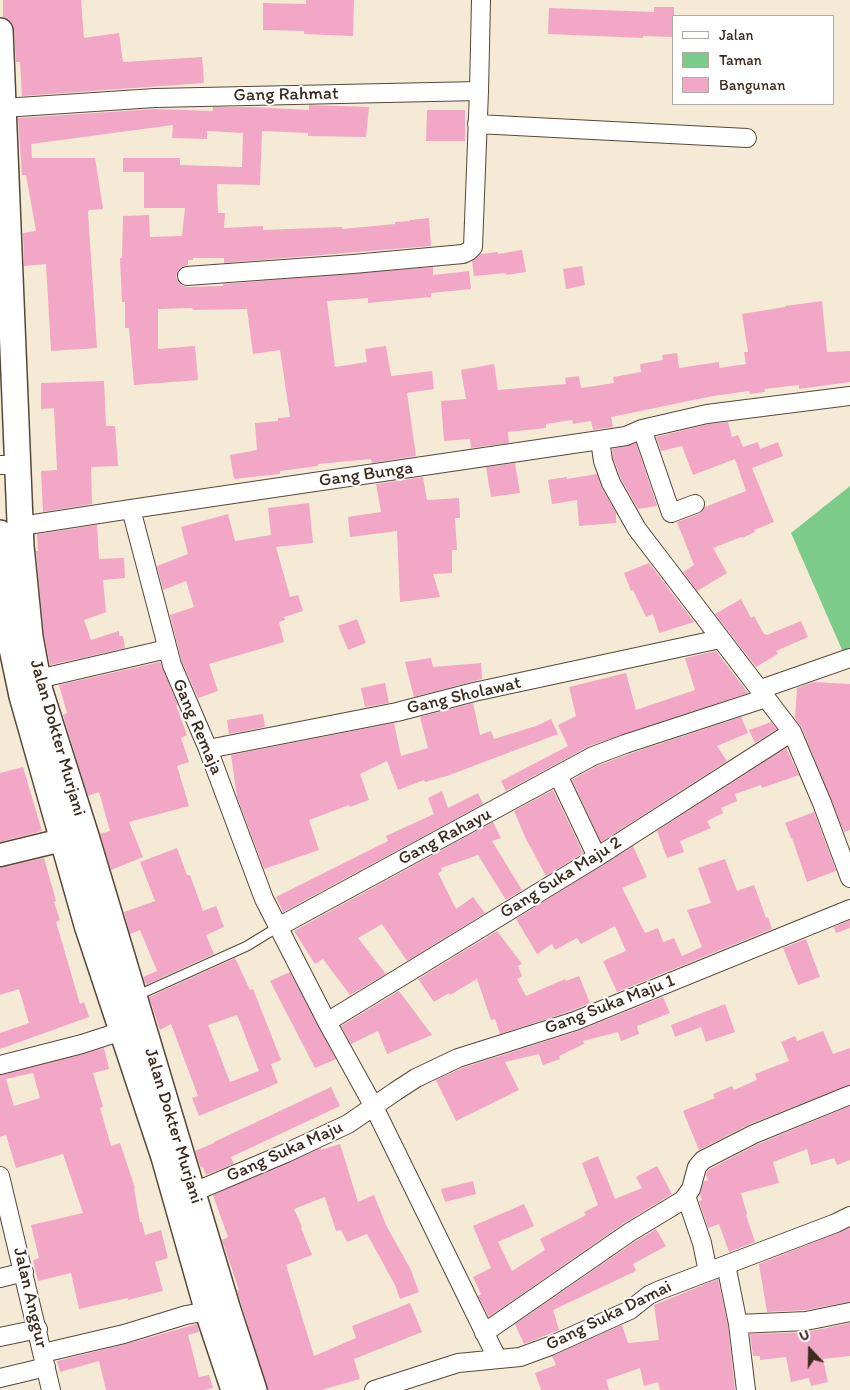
<!DOCTYPE html>
<style>
body{margin:0}
#map{position:relative;width:850px;height:1390px;overflow:hidden;background:#f5ead5;font-family:Itim,sans-serif}
canvas{display:block}
.legend{position:absolute;left:672px;top:15px;width:162px;height:90px;box-sizing:border-box;background:#fff;border:1px solid #b1aaa5;margin:0;padding:6px 9px;list-style:none;font-size:15px;color:#3b2a1e}
.legend li{display:flex;align-items:center;gap:10px;height:25px}
.legend b{width:25px;border:1px solid #b1aaa5}
.north{position:absolute;left:785px;top:1325px;width:50px;height:50px;-webkit-text-stroke:4px #fff;paint-order:stroke;rotate:339deg;font-size:14px;font-weight:700;line-height:20px;text-align:center;color:#3b2a1e}
.north::after{content:'';display:block;margin:auto;width:18px;height:22px;background:#3b2a1e;clip-path:polygon(50% 0,100% 100%,50% 72%,0 100%)}
</style>
<div id="map">
<canvas width="850" height="1390"></canvas>
<ul class="legend">
<li><b style="height:6px;background:#fff"></b>Jalan</li>
<li><b style="height:14px;background:#7dcb8a"></b>Taman</li>
<li><b style="height:14px;background:#f2a7c7"></b>Bangunan</li>
</ul>
<div class="north">U</div>
</div>
<script>
const context = document.querySelector('canvas').getContext('2d');
context.lineJoin = 'round';
function fill(path, color) { context.fillStyle = color; context.fill(path, 'evenodd'); }
const poly = rows => new Path2D(rows.map(r => 'M' + r).join(''));
function trace(path, color, width, dash) { context.strokeStyle = color; context.lineWidth = width; context.lineCap = dash ? 'butt' : 'round'; context.setLineDash(dash || []); context.stroke(path); }
function write(font, color, halo, rows, align = 'center') {
  context.font = font + ' Itim,sans-serif'; context.lineWidth = 4; context.setLineDash([]); context.textBaseline = 'middle'; context.strokeStyle = halo; context.fillStyle = color; for (const [text, x, y, turn = 0] of rows) {
    context.save(); context.translate(x, y); context.rotate((+turn || 0) * Math.PI / 180); context.textAlign = isNaN(turn) ? turn : align; if (halo) context.strokeText(text, 0, 0); context.fillText(text, 0, 0); context.restore();
  }
}
fill(poly([
 [850,486,850,668,791,533]
]), '#7dcb8a');
fill(poly([
 [3,0,81,0,84,38,119,33,123,62,202,57,204,83,22,96,20,62,16,62,14,30,12,23,3,17],
 [306,0,354,0,353,36,304,34,304,31,263,30,263,3,306,4],
 [654,7,674,7,674,37,643,36,643,38,548,34,549,8,654,12],
 [309,105,369,107,366,137,308,136,308,133,262,131,260,185,217,184,218,213,225,213,224,228,263,226,263,230,342,227,342,229,395,224,395,222,410,221,410,220,429,218,431,246,224,263,224,258,193,258,193,260,188,260,188,265,181,267,178,271,176,277,179,282,183,286,188,287,223,286,223,284,433,267,433,275,469,271,471,289,431,293,431,297,368,303,368,298,327,301,335,367,367,362,365,349,386,346,391,376,432,371,434,389,407,393,416,456,372,463,371,459,318,464,318,466,280,471,280,474,234,479,230,455,257,450,255,423,278,421,278,418,290,417,280,350,253,354,247,309,193,310,192,308,158,309,158,349,195,346,198,380,134,385,129,328,125,328,125,302,122,302,120,258,122,258,123,216,149,215,150,237,182,236,185,208,144,208,144,172,123,172,123,158,180,158,180,165,242,167,243,133,207,131,207,139,172,138,173,125,31,144,32,158,95,158,103,209,89,210,88,212,97,348,51,351,46,264,24,266,23,233,36,231,26,175,22,175,18,118,155,109,213,111,213,107,251,107,309,110],
 [427,110,465,110,465,141,426,141],
 [522,250,526,272,506,275,506,273,474,276,472,261,481,254,498,252,498,254],
 [582,266,585,285,566,289,563,269],
 [822,301,827,352,850,351,850,382,799,389,799,385,764,389,765,392,750,394,749,391,713,396,611,417,613,427,593,430,591,421,573,424,572,420,546,424,546,428,508,432,509,443,471,448,470,439,444,441,441,401,466,399,461,370,494,364,498,390,566,384,565,378,579,376,581,388,614,383,613,377,641,372,640,364,663,360,662,355,677,353,679,368,719,362,719,368,746,364,744,352,748,352,742,314,785,307,785,306],
 [104,381,106,426,115,426,118,466,91,467,92,504,43,512,41,471,57,470,54,408,41,409,41,383],
 [728,422,732,437,738,435,743,447,758,442,760,449,778,442,783,456,752,468,774,522,754,530,755,532,742,538,741,537,713,548,727,573,697,591,683,572,694,565,677,522,699,514,705,507,746,491,735,459,693,475,682,446,661,451,656,437,709,424],
 [636,443,657,506,638,509,621,479,613,458,612,449],
 [515,463,520,493,491,497,486,467],
 [597,474,602,488,616,513,616,523,579,526,577,500,552,504,548,480,567,477,567,479],
 [423,477,427,500,459,498,460,518,455,518,457,550,452,550,452,573,433,574,440,597,400,602,397,531,350,537,348,517,381,512,376,484],
 [309,503,313,543,276,547,290,597,298,595,303,611,284,617,285,620,279,622,284,642,209,664,218,691,198,698,182,662,170,615,194,607,186,581,163,590,157,566,188,554,181,527,228,514,235,541,271,535,268,508],
 [97,525,99,559,124,558,125,578,103,580,106,612,84,620,91,640,119,631,119,636,123,636,125,648,50,665,44,635,36,551,38,551,37,534],
 [649,563,694,622,659,633,653,614,646,617,633,590,631,591,624,573],
 [741,599,751,618,754,616,764,634,767,635,801,621,808,637,776,651,778,654,756,667,715,614],
 [357,619,366,643,348,650,338,626],
 [716,651,748,693,589,746,506,791,501,781,568,746,558,725,576,716,569,687,626,673,636,710,695,690,685,658],
 [431,658,433,667,481,663,482,679,414,697,405,662],
 [160,662,178,705,176,705,187,735,181,738,189,762,177,766,189,806,129,822,143,857,111,870,100,834,110,831,99,792,88,796,63,715,67,713,59,685],
 [814,682,850,684,850,830,844,832,802,728,795,718,797,688],
 [385,683,389,703,365,707,361,688],
 [473,703,480,735,491,731,494,739,536,726,551,719,558,734,447,776,425,782,424,780,398,790,387,761,360,774,369,800,350,807,349,805,309,820,319,850,264,869,237,797,231,755,394,723,401,756,428,748,420,717],
 [263,714,265,727,229,734,227,720],
 [741,717,748,733,717,746,727,761,601,842,572,780,597,766,629,754],
 [771,722,777,729,755,743,749,730],
 [786,748,799,775,762,788,761,785,735,794,737,801,721,808,723,813,707,821,711,828,680,841,684,852,667,858,657,831],
 [23,767,42,831,0,842,0,773],
 [553,790,583,853,546,876,525,837,514,811],
 [442,791,448,808,478,793,483,804,283,912,276,897,388,841,386,836,434,814,428,798],
 [814,812,836,871,807,882,792,838,791,838,785,823],
 [493,822,501,838,492,841,522,890,506,900,478,855,441,868,442,871,438,873,456,909,473,897,485,913,407,961,382,924,358,938,386,974,350,995,323,959,315,964,294,931],
 [633,846,647,877,622,888,645,933,658,928,663,942,674,938,682,956,702,947,687,910,711,903,698,868,725,859,737,891,754,885,766,918,768,917,772,929,617,992,603,961,626,951,615,926,581,944,577,938,555,950,552,944,537,954,516,919],
 [177,848,187,875,190,875,203,911,216,906,224,927,206,935,214,954,146,985,143,977,157,971,140,930,130,934,124,912,155,901,140,862],
 [44,858,56,901,54,902,60,920,56,922,80,1004,84,1002,89,1017,0,1049,0,1033,29,1023,19,989,0,995,0,868],
 [850,920,850,928,836,933,834,927],
 [497,931,522,964,518,966,522,976,517,979,526,996,565,979,566,981,579,976,590,1003,571,1011,500,1034,495,1019,491,1020,477,979,450,995,449,993,434,1002,418,979],
 [806,939,820,977,798,985,783,948],
 [235,958,250,990,253,989,281,1060,271,1064,278,1083,199,1116,192,1098,198,1096,171,1024,160,1030,149,997],
 [237,1015,259,1071,230,1082,208,1025],
 [290,972,336,1059,315,1068,270,981],
 [399,991,432,1035,387,1054,378,1031,351,1044,341,1026],
 [663,997,670,1013,637,1026,639,1034,621,1041,618,1032,583,1041,584,1044,559,1056,560,1059,543,1065,539,1054,505,1062,519,1090,456,1121,436,1080,462,1068,578,1031],
 [725,1004,735,1032,706,1042,701,1027,675,1037,671,1025],
 [823,1031,833,1054,850,1048,850,1085,750,1124,699,1150,683,1111,715,1098,713,1094,732,1086,734,1090,757,1080,755,1074,789,1061,781,1042,795,1036,797,1041],
 [104,1048,109,1069,93,1073,103,1107,100,1108,111,1146,120,1143,135,1188,134,1188,140,1222,142,1222,145,1235,161,1230,168,1258,155,1262,163,1291,128,1300,128,1298,79,1309,71,1273,38,1281,33,1260,39,1258,31,1225,83,1213,63,1154,16,1168,6,1135,0,1137,0,1075],
 [33,1073,40,1098,14,1106,6,1079],
 [331,1087,340,1106,231,1157,234,1164,206,1175,203,1167,201,1168,195,1151,214,1143,214,1142],
 [850,1106,850,1160,837,1165,834,1158,811,1165,807,1149,773,1162,779,1183,741,1193,747,1214,746,1215,755,1242,729,1252,719,1224,708,1228,699,1201,702,1200,700,1194,704,1181,708,1180,706,1175,707,1172,710,1169,758,1144],
 [340,1144,358,1202,374,1195,386,1225,411,1270,419,1292,400,1299,395,1285,367,1234,347,1242,341,1230,336,1231,325,1197,294,1209,302,1227,301,1228,312,1255,286,1265,314,1356,356,1338,352,1326,410,1303,422,1332,354,1359,360,1379,321,1390,268,1390,237,1290,239,1290,222,1240,228,1237,213,1195,321,1148,321,1150],
 [598,1156,615,1199,642,1188,636,1177,657,1166,672,1194,624,1223,489,1317,478,1296,481,1294,473,1277,491,1268,473,1226,524,1204,534,1226,498,1242,512,1271,545,1250,540,1239,586,1215,584,1212,598,1205,582,1163],
 [473,1181,476,1194,445,1202,441,1189],
 [850,1228,850,1302,805,1310,767,1312,759,1264],
 [656,1229,666,1246,633,1264,636,1271,553,1310,559,1330,524,1344,515,1324,636,1241],
 [718,1279,728,1326,735,1390,660,1390,658,1382,644,1386,640,1368,606,1380,609,1390,541,1390,535,1373,556,1365,552,1356,622,1325,628,1343,659,1340,654,1305],
 [850,1323,850,1356,823,1359,828,1382,811,1386,809,1378,791,1382,786,1357,760,1360,760,1356,753,1356,750,1334,807,1332],
 [197,1324,199,1332,188,1335,199,1377,209,1375,213,1388,204,1390,106,1390,99,1361,60,1372,57,1361,126,1344]
]), '#f2a7c7');
const service = poly([
 [136,996,247,946,278,927]
]);
const minor = poly([
 [3,108,155,98,479,91,481,0],
 [477,124,747,138],
 [187,276,353,264,463,254,469,251,473,247,479,91],
 [642,429,671,513,695,504],
 [600,440,603,461,611,483,637,529,792,732,822,803,850,878],
 [0,465,19,465],
 [131,509,600,440,626,436,642,429,707,414,850,396],
 [21,526,131,509,172,665,208,749,264,899,327,1022,374,1107,497,1358],
 [38,679,167,649],
 [761,689,850,658],
 [208,749,397,712,474,692,720,639],
 [558,775,597,857],
 [278,927,593,756,625,744,766,698],
 [327,1022,597,857,792,732],
 [0,1065,82,1044,122,1031],
 [0,1176,51,1390],
 [194,1192,286,1153,348,1124,396,1091,416,1078,458,1058,575,1021,850,909],
 [686,1196,702,1243,708,1272],
 [726,1265,738,1324,746,1390],
 [0,1278,24,1272],
 [738,1324,806,1321,850,1312],
 [484,1333,630,1232,683,1200,691,1189,697,1167,703,1160,754,1134,850,1095],
 [0,1337,38,1329],
 [43,1353,124,1334,186,1315,219,1309],
 [0,1378,46,1367],
 [374,1390,458,1363,520,1357,550,1346,630,1310,649,1295,660,1290,836,1223,850,1216]
]);
const tertiary = poly([
 [0,855,62,840]
]);
const secondary = poly([
 [0,31,21,546,30,637,40,691,86,836,227,1307,254,1390],
 [0,533,10,639,22,696,87,925,164,1157,208,1312,234,1390]
]);
trace(service, '#574739', 11);
trace(minor, '#574739', 20);
trace(tertiary, '#574739', 25);
trace(secondary, '#574739', 28);
trace(service, '#fff', 9);
trace(minor, '#fff', 18);
trace(tertiary, '#fff', 22);
trace(secondary, '#fff', 25);
write('18px', '#3b2a1e', '#fff', [
 ["Gang Rahmat",286,95,-1],
 ["Gang Bunga",366,475,-8],
 ["Gang Sholawat",464,696,-13],
 ["Gang Remaja",197,727,67],
 ["Jalan Dokter Murjani",57,738,74],
 ["Gang Rahayu",445,837,-28],
 ["Gang Suka Maju 2",561,878,-32],
 ["Gang Suka Maju 1",610,1005,-21],
 ["Jalan Dokter Murjani",173,1126,73],
 ["Gang Suka Maju",285,1152,-24],
 ["Jalan Anggur",30,1298,77],
 ["Gang Suka Damai",609,1316,-26]
]);
</script>
